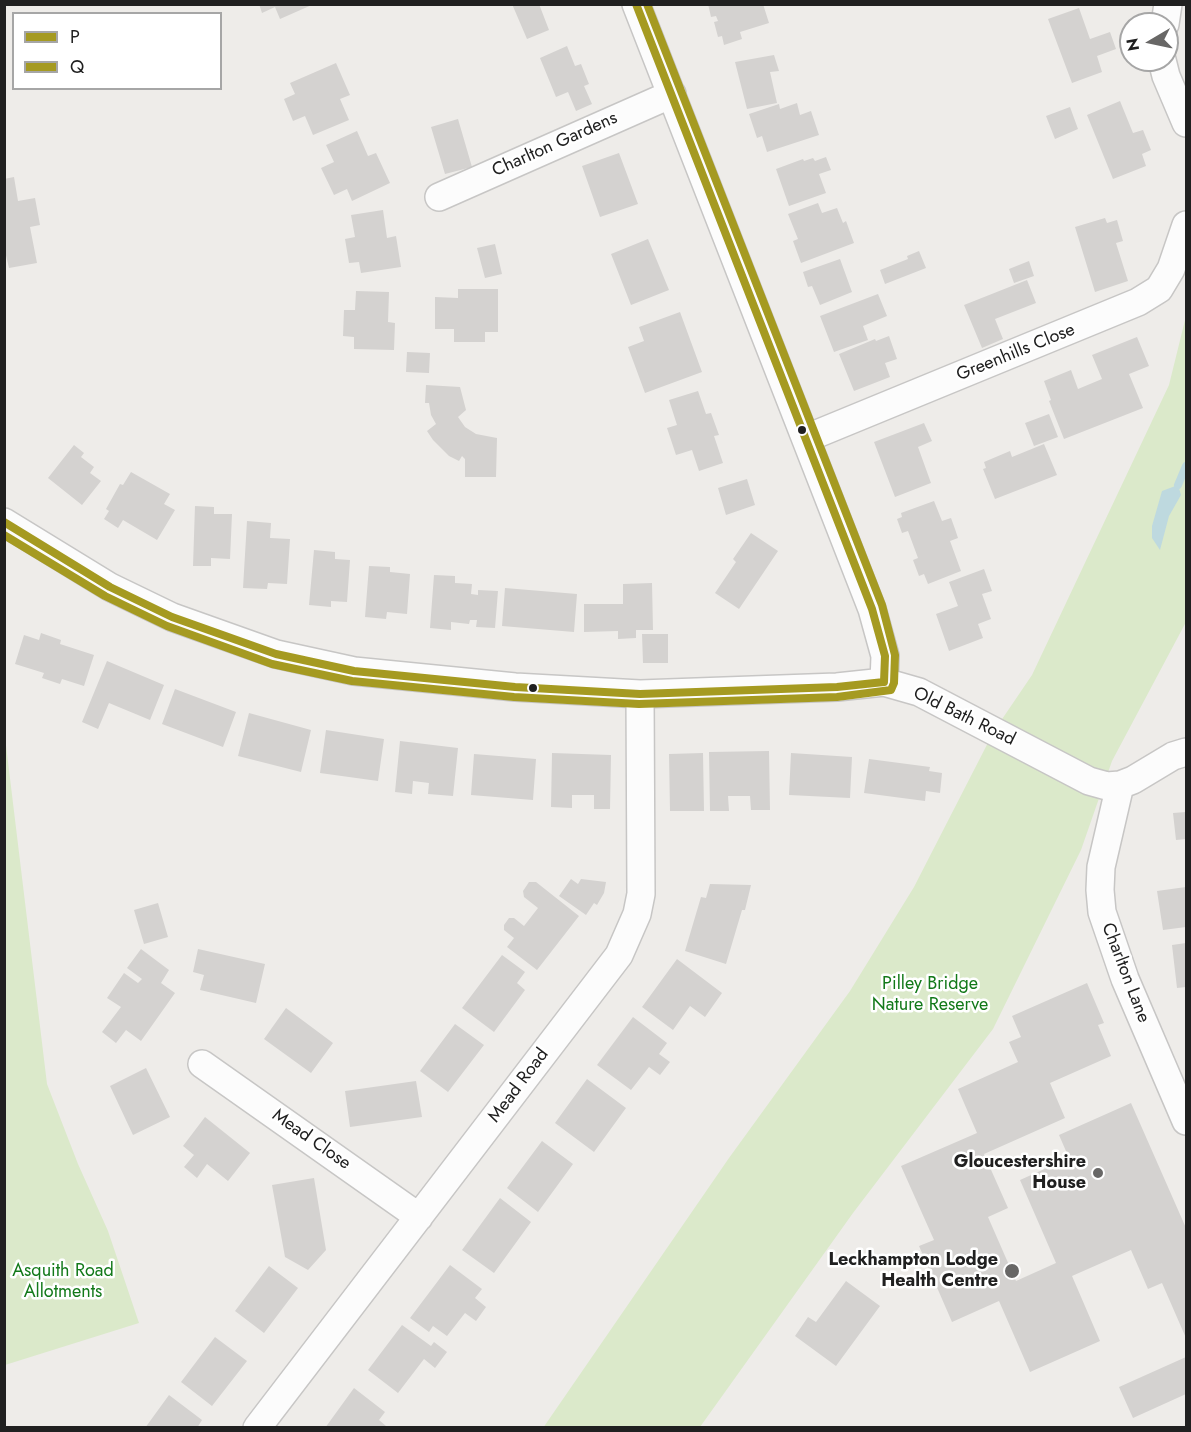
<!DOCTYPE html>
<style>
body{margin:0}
#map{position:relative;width:1191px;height:1432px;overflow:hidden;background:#eeece9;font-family:Jost,sans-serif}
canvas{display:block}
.frame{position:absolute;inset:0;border:6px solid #202020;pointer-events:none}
.legend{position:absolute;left:12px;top:12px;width:210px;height:78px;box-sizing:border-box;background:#fff;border:2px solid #a6a6a6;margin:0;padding:8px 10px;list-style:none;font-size:18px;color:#202020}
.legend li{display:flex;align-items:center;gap:12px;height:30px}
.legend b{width:30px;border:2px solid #a6a6a6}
.north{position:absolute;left:1119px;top:12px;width:60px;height:60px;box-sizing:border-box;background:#fff;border:2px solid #a6a6a6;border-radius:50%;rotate:261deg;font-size:16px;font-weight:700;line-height:24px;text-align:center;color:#202020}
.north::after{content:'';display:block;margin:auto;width:21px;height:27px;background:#686766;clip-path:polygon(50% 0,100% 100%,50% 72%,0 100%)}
</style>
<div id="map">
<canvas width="1191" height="1432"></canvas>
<div class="frame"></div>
<ul class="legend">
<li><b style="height:8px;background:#a59a21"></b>P</li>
<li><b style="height:8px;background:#a59a21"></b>Q</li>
</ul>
<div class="north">N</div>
</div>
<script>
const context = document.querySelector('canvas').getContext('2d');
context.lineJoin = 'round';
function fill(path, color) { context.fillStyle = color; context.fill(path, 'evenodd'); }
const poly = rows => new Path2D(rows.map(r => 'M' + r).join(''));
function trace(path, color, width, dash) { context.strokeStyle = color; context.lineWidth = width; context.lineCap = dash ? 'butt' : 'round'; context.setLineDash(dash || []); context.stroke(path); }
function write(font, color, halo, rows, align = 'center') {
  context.font = font + ' Jost,sans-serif'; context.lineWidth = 5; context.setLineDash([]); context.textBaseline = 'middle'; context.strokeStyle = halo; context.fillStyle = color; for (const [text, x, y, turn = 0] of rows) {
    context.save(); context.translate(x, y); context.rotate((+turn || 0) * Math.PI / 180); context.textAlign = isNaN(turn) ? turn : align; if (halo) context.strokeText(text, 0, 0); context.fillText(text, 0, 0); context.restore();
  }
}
fill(poly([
 [1186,316,1186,622,1112,761,1081,850,993,1029,853,1213,700,1427,543,1428,729,1158,850,991,914,887,994,731,1032,675,1169,385],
 [5,737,47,1084,78,1164,108,1231,139,1323,5,1365]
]), '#dbe9ca');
fill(poly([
 [1178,485,1181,495,1169,516,1160,550,1152,538,1152,526,1162,491]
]), '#bed9df');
trace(poly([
 [1178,485,1186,466]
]), '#bed9df', 8);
fill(poly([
 [259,4,314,4,280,19,275,7,262,13],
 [512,4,539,4,549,30,527,39],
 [708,4,763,4,769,23,740,32,742,39,724,45,722,36,718,37,714,22,718,21,716,16,711,17],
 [1079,8,1090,39,1110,32,1116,49,1097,56,1102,72,1072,83,1048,19],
 [567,46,575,66,581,64,589,84,584,86,592,104,576,111,568,92,556,97,540,58],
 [774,55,779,71,770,72,777,103,747,109,735,62],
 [336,63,350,95,340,99,349,120,313,135,305,116,293,121,284,99,295,94,290,83],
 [1120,101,1133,133,1143,130,1151,150,1142,154,1146,166,1113,179,1087,115],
 [797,103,800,115,811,111,819,135,767,152,762,136,757,138,749,114,779,104,780,109],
 [1070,107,1078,129,1055,139,1046,116],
 [458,119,472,167,445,174,431,127],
 [357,131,368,156,376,153,390,183,352,201,347,189,334,195,321,168,334,162,326,145],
 [619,153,638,204,600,217,582,166],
 [826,157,831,170,819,174,826,193,789,206,776,169,803,159,804,161,813,158,815,161],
 [14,177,18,201,35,198,40,225,30,227,37,263,9,268,4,247,4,179],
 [818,203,822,213,837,208,843,223,846,221,854,243,801,263,793,241,798,239,788,214],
 [383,210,387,238,396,236,401,267,361,273,359,262,349,263,345,239,355,237,351,215],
 [1105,218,1107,223,1117,220,1123,241,1116,243,1128,281,1095,292,1075,227],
 [648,239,669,290,631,305,611,254],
 [495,244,502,274,485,278,477,248],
 [919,251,926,268,885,284,880,270,908,259,907,256],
 [840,259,852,292,820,305,812,286,808,287,803,272],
 [1029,261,1034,276,1014,283,1009,269],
 [1027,280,1036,303,995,319,1003,339,982,348,964,305],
 [458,289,498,289,498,332,485,332,485,342,454,342,454,329,435,329,435,297,458,298],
 [356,291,389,292,388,322,395,323,394,350,354,349,354,337,343,336,344,310,355,310],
 [878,294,887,316,863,326,868,340,834,352,820,316],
 [680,312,702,372,645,393,628,347,644,341,639,327],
 [889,336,897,359,885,363,890,377,854,391,839,354,875,339,876,341],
 [1137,337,1149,366,1129,374,1143,408,1064,439,1049,401,1051,400,1044,381,1071,370,1078,389,1102,379,1092,355],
 [407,352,430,353,429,373,406,372],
 [426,385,460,387,466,410,458,417,465,427,476,434,497,438,496,477,465,477,465,459,462,456,459,461,449,456,433,440,427,431,436,424,431,415,429,403,425,403],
 [698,391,706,414,711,413,719,435,714,436,723,463,699,471,692,450,676,455,667,428,677,425,669,400],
 [1049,414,1058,437,1034,446,1025,423],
 [924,423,932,441,918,447,931,483,895,497,874,442],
 [1044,444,1057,475,995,499,983,469,986,468,984,462,1010,451,1012,457],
 [74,445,84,453,81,457,94,467,90,473,101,481,82,505,48,478],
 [131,472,170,494,164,504,175,510,157,540,123,520,118,528,104,519,109,511,106,509,120,484,123,485],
 [747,479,755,505,726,515,718,488],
 [934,501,942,521,951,518,955,529,958,538,950,541,961,571,928,584,924,574,919,576,913,560,918,558,908,531,902,533,897,519,902,517,901,513],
 [195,506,214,507,214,514,232,514,230,559,211,558,211,566,193,566],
 [247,521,271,523,270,538,290,539,287,584,268,583,267,589,243,588],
 [751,533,778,551,739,609,715,593,736,562,733,559],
 [314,550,335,552,335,559,350,560,347,602,331,601,331,607,309,605],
 [369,566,390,567,390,572,410,574,407,614,387,612,386,619,365,617],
 [984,569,992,591,982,594,991,619,978,624,983,638,949,651,936,614,958,606,949,582],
 [434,575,455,576,455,583,472,584,471,594,478,595,478,590,498,591,495,628,476,627,477,620,470,620,469,624,451,622,451,630,430,628],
 [652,583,653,630,636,630,636,638,618,639,618,631,584,632,584,604,623,604,623,584],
 [505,588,577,594,574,632,502,626],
 [41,633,61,640,60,644,94,655,84,686,62,679,60,684,42,678,44,673,15,664,24,635,39,640],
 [642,634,668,634,668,663,643,663],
 [107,661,164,685,150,720,109,703,98,729,82,722],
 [175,689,236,712,223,747,162,724],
 [249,713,311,730,301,772,238,756],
 [326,730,384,739,378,781,320,773],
 [400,741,458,748,453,796,428,794,429,783,413,781,412,794,395,792],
 [769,751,770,810,751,810,750,796,728,796,729,811,710,811,709,752],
 [552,753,611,755,610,809,594,809,594,795,572,795,572,808,551,807],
 [703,753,704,811,670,811,669,754],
 [791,753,852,757,850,798,789,795],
 [474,754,536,759,533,800,471,795],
 [869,759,930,767,929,771,942,773,940,793,926,791,925,801,864,793],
 [1186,812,1186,839,1176,840,1173,813],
 [571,879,578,884,581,879,606,882,604,893,597,905,594,903,586,915,559,896],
 [529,882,536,882,579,916,537,970,507,947,514,938,504,930,504,925,509,918,514,918,524,926,538,908,524,897,523,891],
 [710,884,751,885,745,910,742,910,726,964,685,951,701,897,706,898],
 [1186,887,1186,927,1163,930,1157,891],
 [158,903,168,937,144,944,134,910],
 [1186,943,1186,987,1177,988,1172,945],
 [141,949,169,970,161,983,175,993,141,1041,126,1030,116,1043,102,1032,121,1007,107,998,124,973,138,983,142,979,127,968],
 [198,949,265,964,256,1003,200,990,204,975,193,972],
 [502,955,525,972,517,983,525,990,494,1032,462,1008],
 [677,959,722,993,705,1017,690,1006,673,1030,642,1007],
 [1087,983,1104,1023,1098,1025,1111,1056,1050,1083,1065,1118,984,1154,1008,1208,988,1217,1016,1281,1056,1263,1020,1180,1069,1158,1059,1135,1131,1103,1186,1228,1186,1338,1162,1283,1148,1289,1131,1250,1072,1276,1100,1341,1030,1372,999,1301,952,1322,919,1246,934,1240,901,1166,977,1133,958,1089,1018,1062,1009,1042,1021,1037,1012,1016],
 [286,1008,333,1043,311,1073,264,1039],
 [633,1017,667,1043,659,1054,670,1062,660,1075,649,1067,631,1090,597,1065],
 [455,1024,484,1045,448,1092,420,1071],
 [146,1068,170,1117,133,1135,110,1086],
 [587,1079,626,1108,594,1152,555,1123],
 [416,1081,422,1117,350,1127,345,1091],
 [205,1117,250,1153,228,1181,207,1164,197,1178,184,1167,194,1155,183,1146],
 [542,1141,573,1164,538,1212,507,1188],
 [314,1178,326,1250,308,1270,285,1257,272,1185],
 [500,1198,531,1222,494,1273,462,1250],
 [450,1265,482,1289,475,1298,486,1307,476,1321,465,1313,447,1336,433,1326,429,1332,410,1318],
 [269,1266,298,1288,264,1333,235,1311],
 [846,1281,880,1306,836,1366,795,1336,808,1317,816,1322],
 [402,1325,431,1346,434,1342,447,1352,435,1368,424,1359,398,1393,368,1370],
 [215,1337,247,1361,212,1406,181,1382],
 [1186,1357,1186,1394,1133,1418,1119,1387],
 [354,1388,385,1412,379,1420,386,1426,385,1428,325,1428],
 [169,1395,202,1420,197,1428,145,1428]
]), '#d4d2d0');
const minor = poly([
 [636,4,872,609,885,656,884,682],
 [1165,24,1168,4],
 [1162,60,1166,76,1186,123],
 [439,197,672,94],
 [807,438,1138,302,1159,289,1171,269,1186,225],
 [4,522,110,587,172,617,276,654,354,671,515,687,640,694,837,687,884,682,919,692,1089,781,1107,786,1120,785,1133,780,1173,756,1186,752],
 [1120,785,1101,867,1100,890,1102,912,1125,979,1186,1121],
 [202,1064,419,1217],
 [257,1428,619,955,637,914,641,894,640,694]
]);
trace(minor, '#c7c6c5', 30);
trace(minor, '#fcfcfc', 27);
trace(poly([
 [4,522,110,587,172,617,276,654,354,671,515,687,640,694,837,687,884,682,885,656,872,609,636,4]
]), '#a59a21', 8);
trace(poly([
 [4,535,105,596,167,626,272,664,352,681,514,697,639,704,837,697,891,690,894,683,895,655,882,605,647,4]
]), '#a59a21', 8);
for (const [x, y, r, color] of [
 [802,430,5,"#202020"],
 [533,688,5,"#202020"],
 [1098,1173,6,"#686766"],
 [1012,1271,8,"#686766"]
]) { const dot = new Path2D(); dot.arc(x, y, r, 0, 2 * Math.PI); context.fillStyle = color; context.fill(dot); trace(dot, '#fff', 2); }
write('18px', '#202020', '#fff', [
 ["Charlton Gardens",555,145,-24],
 ["Greenhills Close",1016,353,-22],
 ["Old Bath Road",964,717,26],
 ["Charlton Lane",1125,973,69],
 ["Mead Road",519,1086,-53],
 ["Mead Close",311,1140,35]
]);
write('18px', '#127919', '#fff', [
 ["Pilley Bridge",930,985],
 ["Nature Reserve",930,1006],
 ["Asquith Road",63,1272],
 ["Allotments",63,1293]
]);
write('bold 18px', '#202020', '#fff', [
 ["Gloucestershire",1086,1163],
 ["House",1086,1184],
 ["Leckhampton Lodge",998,1261],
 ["Health Centre",998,1282]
], 'right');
</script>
